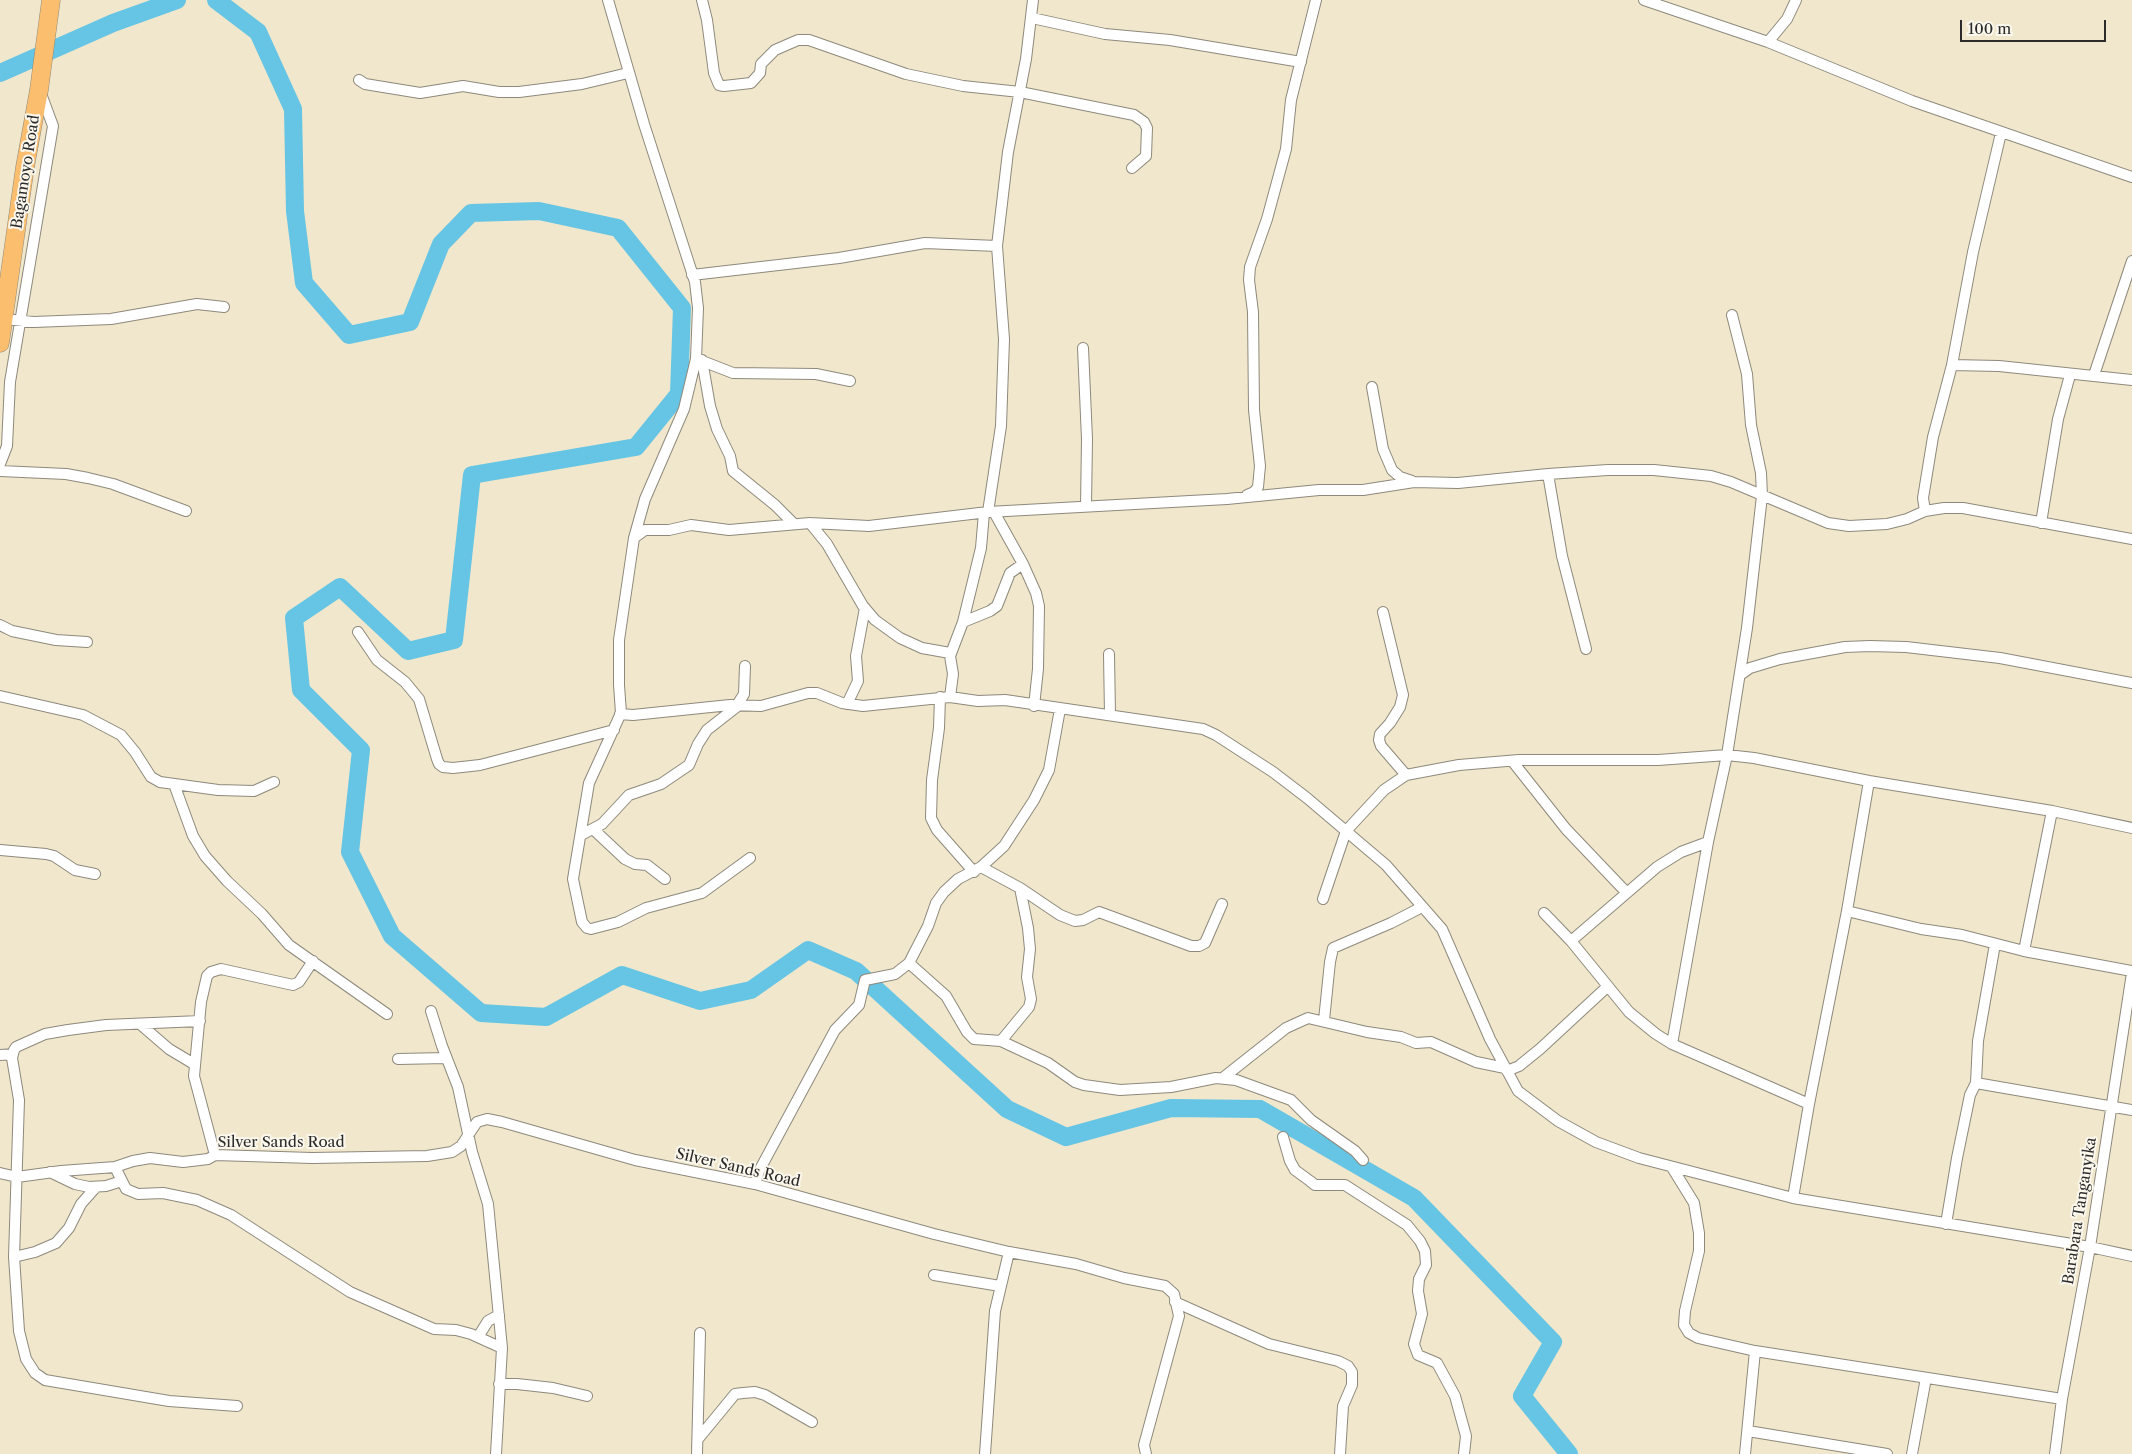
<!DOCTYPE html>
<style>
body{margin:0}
#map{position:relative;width:2132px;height:1454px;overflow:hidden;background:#f0e7cc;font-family:"Libre Caslon Text",serif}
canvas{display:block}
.scale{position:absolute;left:1960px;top:20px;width:146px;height:22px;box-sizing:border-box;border:2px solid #2b2b2b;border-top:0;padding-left:6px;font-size:15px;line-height:18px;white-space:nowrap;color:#2b2b2b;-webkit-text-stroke:4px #fbf7ec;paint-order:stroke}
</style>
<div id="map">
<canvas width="2132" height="1454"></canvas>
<div class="scale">100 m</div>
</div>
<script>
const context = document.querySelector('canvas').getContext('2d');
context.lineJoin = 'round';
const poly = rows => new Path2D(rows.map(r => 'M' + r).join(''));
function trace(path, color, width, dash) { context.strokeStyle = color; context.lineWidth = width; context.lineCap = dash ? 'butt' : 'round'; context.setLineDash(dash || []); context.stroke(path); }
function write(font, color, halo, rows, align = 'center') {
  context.font = font + ' "Libre Caslon Text",serif'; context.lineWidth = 4; context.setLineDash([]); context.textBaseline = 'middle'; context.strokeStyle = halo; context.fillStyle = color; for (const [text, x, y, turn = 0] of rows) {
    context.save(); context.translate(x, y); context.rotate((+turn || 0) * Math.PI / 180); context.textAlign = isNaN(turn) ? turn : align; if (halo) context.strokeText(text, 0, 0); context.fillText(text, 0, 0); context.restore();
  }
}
trace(poly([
 [216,0,258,32,293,109,295,211,304,283,349,335,410,322,441,244,471,213,539,211,618,228,682,308,679,394,636,447,472,475,454,640,408,651,340,587,294,618,301,690,361,750,350,852,392,936,481,1013,546,1017,622,975,700,1001,751,990,808,950,856,971,1007,1109,1066,1137,1171,1108,1260,1109,1414,1198,1553,1342,1522,1396,1569,1454],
 [0,73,113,23,177,0]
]), '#66c5e4', 18);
const minor = poly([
 [608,0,644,124,695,282,698,308,696,359,684,409,645,499,634,538,619,640,619,685,621,713,589,783,573,879,582,922,587,928,591,929,618,922,646,908,702,893,750,858],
 [702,0,707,20,714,73,719,85,724,86,751,83,760,73,761,64,775,50,798,40,809,40,906,74,963,86,1020,92,1134,115,1144,122,1147,128,1146,156,1132,168],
 [1644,0,1768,42,1912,101,2132,177],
 [1032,18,1105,34,1170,40,1301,62],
 [1768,42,1787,19,1796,0],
 [359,80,365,84,420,93,463,86,499,92,519,92,582,84,628,73],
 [692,275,839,258,925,243,997,246],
 [4,319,34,322,111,319,197,304,224,307],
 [1083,348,1087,439,1086,506],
 [697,359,733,373,816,374,850,381],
 [702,360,710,406,717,429,730,456,733,471,775,505,794,524],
 [1952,365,1999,366,2132,380],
 [2094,375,2132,261],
 [1372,387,1383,449,1392,470,1400,477,1412,481],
 [0,464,7,446,10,382,53,126,40,91],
 [0,471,66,474,88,478,113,484,186,511],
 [1548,474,1562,556,1586,649],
 [1247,495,1254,492,1258,487,1260,466,1254,410,1253,312,1249,280,1250,267,1267,219,1286,149,1291,100,1316,0],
 [1925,511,1923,498,1933,437,1952,365,1973,252,2001,133],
 [988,512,1001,426,1004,339,997,246,1008,152,1026,59,1033,0],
 [994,512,1023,564,1036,593,1039,606,1038,669,1034,706],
 [810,523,827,544,863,606,875,620,900,638,922,648,950,653],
 [2041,523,2058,419,2070,375],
 [634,538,645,530,669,530,691,525,729,530,810,523,869,526,988,512,1227,499,1319,490,1363,490,1414,482,1458,483,1548,474,1608,470,1654,470,1711,476,1731,482,1828,523,1849,526,1887,524,1907,519,1925,511,1944,508,1963,508,2132,539],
 [1383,612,1403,695,1400,707,1390,723,1380,734,1379,740,1381,746,1406,775],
 [963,622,990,611,997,606,1010,573,1023,564],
 [0,625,12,631,56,640,87,642],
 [358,632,377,660,405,682,419,699,437,759,439,764,443,767,453,768,480,765,614,730],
 [1109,654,1110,715],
 [1740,675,1750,668,1780,659,1845,647,1870,646,1906,647,2000,658,2132,683],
 [0,696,83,715,121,735,135,752,151,777,160,782,218,790,254,791,274,782],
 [940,697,939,728,932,780,931,818,937,830,974,872],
 [950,697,953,674,950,656,963,622,981,548,984,513],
 [847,704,858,681,856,656,865,608],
 [737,705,744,694,745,666],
 [620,714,633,715,730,705,761,706,808,693,817,693,842,703,863,706,950,697,978,701,1005,700,1203,729,1216,735,1273,772,1307,798,1386,865,1442,929,1490,1039,1518,1091,1558,1121,1596,1142,1639,1158,1793,1198,2090,1247,2132,1256],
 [1513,762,1566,829,1626,892],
 [174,784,193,836,205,856,227,881,262,914,289,945,387,1014],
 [593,829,625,859,635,864,647,865,665,879],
 [581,835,602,824,629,795,661,784,689,765,698,744,707,730,739,705],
 [0,850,46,854,54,856,75,870,95,874],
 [981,867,1020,888,1060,915,1075,921,1083,920,1099,912,1191,946,1199,946,1205,943,1222,904],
 [1323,899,1346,831,1384,790,1406,775,1459,765,1519,760,1658,760,1727,755,1754,758,1869,781,2052,811,2132,828],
 [1847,911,1921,929,1962,935,2024,951,2132,971],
 [1544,913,1571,941,1629,1012,1656,1034,1672,1044,1809,1104],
 [1571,941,1657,867,1681,852,1708,842],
 [2024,951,2052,811],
 [909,963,946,996,967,1032,974,1039,1001,1041,1048,1063,1075,1082,1084,1085,1120,1090,1171,1087,1216,1078,1236,1080,1291,1100,1311,1120,1355,1151,1363,1160],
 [431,1011,442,1046,458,1087,472,1152,488,1204,502,1348,496,1454],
 [1324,1020,1330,962,1333,948,1391,923,1422,907],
 [200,1021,106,1025,68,1030,45,1034,16,1047,14,1050,12,1058,19,1100,14,1257,19,1331,26,1359,35,1373,45,1380,169,1401,237,1406],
 [140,1024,169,1049,194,1064],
 [1001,1041,1029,1007,1031,999,1027,977,1030,949,1028,928,1020,888],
 [1672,1044,1708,842,1727,755,1747,628,1762,496,1761,473,1751,425,1747,374,1732,315],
 [0,1055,13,1054],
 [398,1059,446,1058],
 [1507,1071,1519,1066,1540,1049,1607,987],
 [1224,1077,1286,1028,1308,1018,1367,1032,1401,1037,1416,1043,1431,1042,1476,1062,1505,1068],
 [1976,1083,2132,1110],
 [1283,1137,1290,1161,1295,1170,1310,1181,1315,1185,1345,1185,1407,1225,1420,1241,1425,1251,1426,1265,1419,1279,1418,1291,1422,1314,1414,1344,1418,1355,1437,1363,1455,1396,1466,1436,1464,1454],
 [215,1155,194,1076,201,1002,207,976,211,972,221,969,293,985,299,982,313,961],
 [115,1167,126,1189,138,1194,163,1193,197,1200,231,1215,350,1292,434,1329,456,1330,471,1334,502,1348],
 [1673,1169,1694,1203,1699,1233,1699,1251,1685,1311,1684,1325,1689,1333,1698,1338,1755,1351,2062,1399],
 [50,1172,75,1184,89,1187,106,1186,122,1181],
 [0,1173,17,1177,61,1171,115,1167,133,1161,150,1158,183,1162,208,1159,215,1155,312,1158,427,1156,452,1152,461,1146,477,1122,487,1119,502,1122,635,1160,755,1184,934,1234,1009,1252,1076,1264,1124,1278,1165,1286,1174,1294,1179,1316,1144,1445,1146,1454],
 [755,1184,759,1171,835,1030,859,1005,865,980,895,974,909,963,928,926,936,903,944,892,958,879,981,867,1004,846,1034,800,1049,770,1060,709],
 [1793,1198,1809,1104,1847,911,1869,781],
 [1946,1224,1957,1158,1970,1095,1976,1083,1978,1041,1995,944],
 [14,1257,35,1252,56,1243,69,1228,81,1204,96,1187],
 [934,1275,1000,1286],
 [1175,1302,1269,1344,1338,1361,1348,1366,1352,1372,1352,1385,1343,1406,1340,1454],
 [478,1337,488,1321,499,1315],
 [499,1384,517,1384,553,1388,587,1396],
 [1748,1431,1887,1454],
 [698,1439,735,1394,743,1393,755,1392,765,1395,812,1422],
 [697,1454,700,1333],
 [985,1454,995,1311,1009,1252],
 [1745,1454,1755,1351],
 [1912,1454,1926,1378],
 [2055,1454,2062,1399,2090,1247,2132,973]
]);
const trunk = poly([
 [0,343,25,167,39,90,51,0]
]);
trace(minor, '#8e897c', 12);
trace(trunk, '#8e897c', 19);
trace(minor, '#fff', 10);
trace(trunk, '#fbbe6e', 18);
write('15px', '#2b2b2b', '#fbf7ec', [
 ["Bagamoyo Road",26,172,-81],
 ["Silver Sands Road",281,1143],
 ["Silver Sands Road",738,1168,13],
 ["Barabara Tanganyika",2080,1211,-81]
]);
</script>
